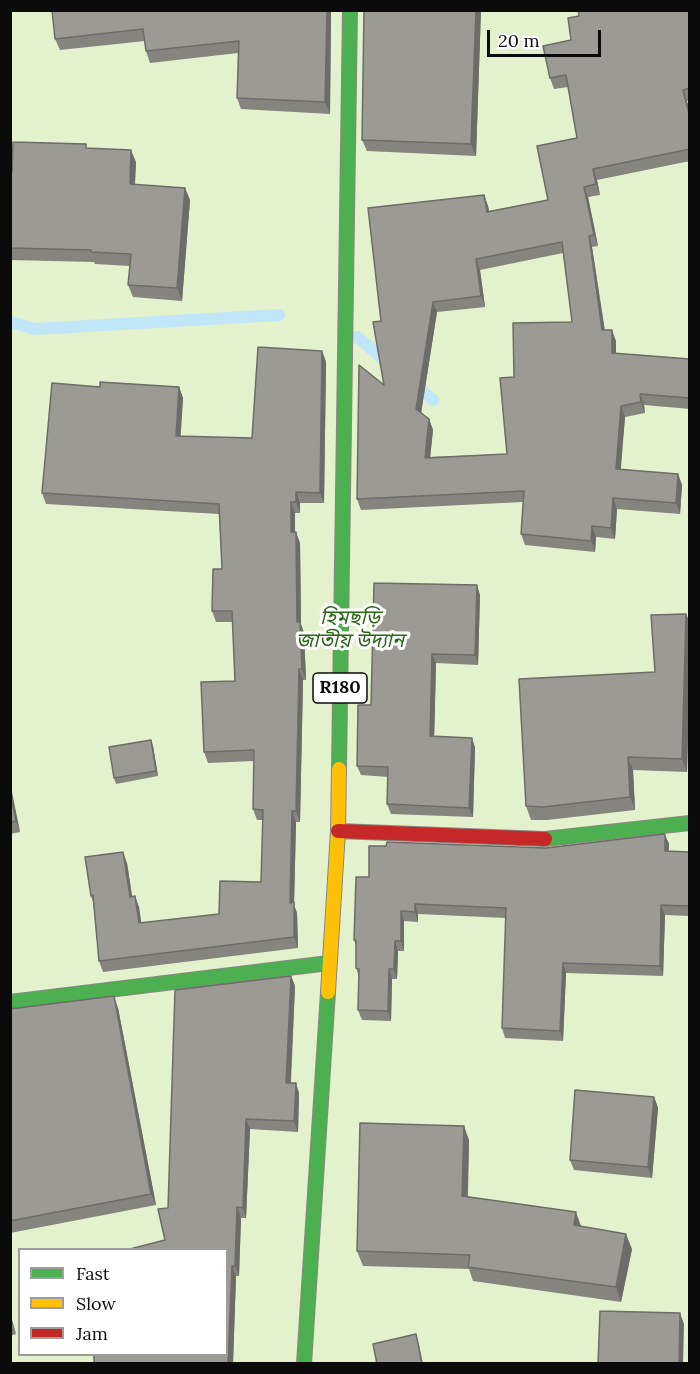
<!DOCTYPE html>
<meta charset="utf-8">
<style>
body{margin:0}
#map{position:relative;width:700px;height:1374px;overflow:hidden;background:#faf7ee;font-family:Lora,serif}
canvas{display:block}
.frame{position:absolute;inset:0;border:12px solid #0b0b0b;pointer-events:none}
.legend{position:absolute;left:18px;top:1248px;width:210px;height:108px;box-sizing:border-box;background:#fff;border:2px solid #9d9d9d;margin:0;padding:8px 10px;list-style:none;font-size:18px;color:#0b0b0b}
.legend li{display:flex;align-items:center;gap:12px;height:30px}
.legend b{width:30px;border:2px solid #9d9d9d}
.scale{position:absolute;left:487px;top:30px;width:114px;height:27px;box-sizing:border-box;border:3px solid #0b0b0b;border-top:0;padding-left:8px;font-size:18px;line-height:21px;white-space:nowrap;color:#0b0b0b;-webkit-text-stroke:4px #fff;paint-order:stroke}
</style>
<div id="map">
<canvas width="700" height="1374"></canvas>
<div class="frame"></div>
<ul class="legend">
<li><b style="height:8px;background:#4caf50"></b>Fast</li>
<li><b style="height:8px;background:#ffc107"></b>Slow</li>
<li><b style="height:8px;background:#c62828"></b>Jam</li>
</ul>
<div class="scale">20 m</div>
</div>
<script>
const context = document.querySelector('canvas').getContext('2d');
context.lineJoin = 'round';
function fill(path, color) { context.fillStyle = color; context.fill(path, 'evenodd'); }
const poly = rows => new Path2D(rows.map(r => 'M' + r).join(''));
function trace(path, color, width, dash) { context.strokeStyle = color; context.lineWidth = width; context.lineCap = dash ? 'butt' : 'round'; context.setLineDash(dash || []); context.stroke(path); }
function write(font, color, halo, rows, align = 'center') {
  context.font = font + ' Lora,"Noto Sans Bengali",serif'; context.lineWidth = 6; context.setLineDash([]); context.textBaseline = 'middle'; context.strokeStyle = halo; context.fillStyle = color; for (const [text, x, y, turn = 0] of rows) {
    context.save(); context.translate(x, y); context.rotate((+turn || 0) * Math.PI / 180); context.textAlign = isNaN(turn) ? turn : align; if (halo) context.strokeText(text, 0, 0); context.fillText(text, 0, 0); context.restore();
  }
}
fill(poly([
 [10,11,689,11,689,1363,11,1363],
 [20,1250,226,1250,226,1354,20,1354]
]), '#e3f1cc');
trace(poly([
 [10,322,35,329,279,315],
 [357,337,391,365],
 [411,381,433,400]
]), '#c1e6f7', 12);
const fast = poly([
 [339,769,350,10],
 [545,839,690,823],
 [10,1002,329,963],
 [304,1364,328,992]
]);
const slow = poly([
 [328,992,338,831,339,769]
]);
const jam = poly([
 [338,831,545,839]
]);
trace(fast, '#898884', 16);
trace(slow, '#898884', 16);
trace(jam, '#898884', 16);
trace(fast, '#4caf50', 14);
trace(slow, '#ffc107', 14);
trace(jam, '#c62828', 14);
fill(poly([
 [52,10,331,10,330,114,241,109,237,98,238,53,150,63,146,51,145,41,60,50,55,39],
 [364,10,481,10,476,156,367,151,362,140],
 [690,10,690,100,687,101,690,111,690,161,597,180,600,195,588,197,598,246,592,247,605,330,616,341,616,353,690,359,690,409,644,405,645,413,625,417,620,469,678,474,682,485,680,514,617,509,615,539,596,537,595,552,525,545,521,534,523,502,361,510,357,499,384,385,381,321,484,195,488,206,489,211,548,200,577,138,568,87,554,89,550,78,571,40],
 [563,253,572,322,514,377,507,454,430,457,433,430,429,419,421,413,437,312,485,307,480,270],
 [87,148,136,162,135,185,185,188,190,200,182,301,133,297,128,285,130,266,95,264,94,262,10,260,10,173],
 [322,351,326,362,324,503,300,503,300,513,295,513,295,532,300,543,301,624,304,633,306,680,303,680,300,822,296,822,294,905,297,913,298,948,103,972,99,961,93,902,91,896,127,863,132,897,139,907,141,923,219,914,261,882,263,820,257,820,253,809,254,761,208,763,204,752,235,681,233,622,216,622,212,611,222,569,219,514,46,504,42,493,100,387,179,387,183,398,180,436,252,438],
 [480,595,478,665,436,663,434,736,475,747,473,817,391,814,387,804,388,777,361,775,357,766,371,705],
 [686,614,690,623,690,670,687,772,633,770,635,810,547,820,531,820,526,806,655,672],
 [153,746,158,776,116,784,114,778],
 [10,787,20,832,10,834],
 [665,835,669,844,669,851,690,852,690,916,665,915,663,976,566,973,563,1041,505,1038,502,1028,506,918,418,914,418,922,404,921,404,951,398,951,397,979,392,979,391,1021,362,1020,358,1010,359,977,356,968,356,946,354,940,369,877,546,848],
 [291,976,295,986,291,1083,299,1093,298,1132,250,1129,246,1218,241,1218,239,1276,236,1276,233,1364,94,1364,165,1240,168,1208],
 [118,1008,156,1205,10,1233,10,1009],
 [654,1097,658,1108,652,1178,574,1170,570,1160],
 [469,1140,468,1196,581,1226,632,1249,621,1302,473,1281,469,1269,363,1266,357,1251],
 [10,1313,16,1334,10,1336]
]), '#86847f');
fill(poly([
 [327,10,331,10,330,114,325,102],
 [476,10,481,10,476,156,471,144],
 [683,90,690,111,690,118],
 [131,150,136,162,134,196,130,184],
 [593,169,597,180,600,195,596,184],
 [584,187,588,197,598,246,594,235],
 [185,188,190,200,182,301,177,288],
 [484,195,488,206,491,223,487,212],
 [589,236,592,247,606,341,602,330],
 [476,259,480,270,485,307,481,296],
 [433,302,437,312,420,420,416,409],
 [612,330,616,341,616,364,612,353],
 [322,351,326,362,324,503,320,493],
 [179,387,183,398,180,447,176,436],
 [640,394,644,405,645,413,641,402],
 [621,406,625,417,620,480,616,469],
 [429,419,433,430,429,469,425,458],
 [678,474,682,485,680,514,676,503],
 [296,492,300,503,300,513,296,502],
 [613,498,617,509,615,539,611,528],
 [291,502,295,513,295,543,291,532],
 [592,526,596,537,595,552,591,541],
 [296,532,300,543,301,624,304,633,306,680,302,669,297,622],
 [477,585,480,595,478,665,475,655],
 [686,614,690,623,690,670,687,772,682,759],
 [432,654,436,663,434,746,430,736],
 [299,669,303,680,300,822,296,811],
 [472,738,475,747,473,817,469,808],
 [151,740,153,746,158,776,156,771],
 [628,757,633,770,635,810,630,797],
 [10,787,12,792,20,832,16,821,10,792],
 [292,811,296,822,294,905,297,913,298,948,294,937,290,903],
 [665,835,669,844,668,861,665,851],
 [123,852,127,863,134,908,130,897],
 [135,896,139,907,143,934,139,923],
 [415,904,418,914,418,922,415,912],
 [661,905,665,915,663,976,660,966],
 [401,911,404,921,404,951,401,941],
 [395,941,398,951,397,979,394,969],
 [563,963,566,973,563,1041,560,1031],
 [389,969,392,979,391,1021,388,1011],
 [291,976,295,986,290,1093,286,1083],
 [114,996,118,1008,156,1205,151,1194],
 [296,1083,299,1093,298,1132,294,1121],
 [654,1097,658,1108,652,1178,648,1167],
 [246,1119,250,1129,246,1218,243,1208],
 [464,1126,469,1140,467,1210,462,1196],
 [237,1207,241,1218,239,1276,235,1266],
 [576,1212,581,1226,574,1225],
 [626,1234,632,1249,621,1302,616,1287],
 [232,1266,236,1276,233,1364,228,1364],
 [10,1313,16,1334,12,1323],
 [680,1313,684,1324,683,1364,679,1364],
 [416,1334,419,1345,423,1364,422,1364]
]), '#6d6c68');
const building = poly([
 [52,10,327,10,325,102,237,98,239,41,146,51,143,29,55,39,52,10],
 [364,10,476,10,471,144,362,140,364,10],
 [578,10,690,10,690,88,683,90,690,118,690,149,593,169,596,184,584,187,594,235,589,236,602,330,612,330,612,353,690,359,690,398,640,394,641,402,621,406,616,469,678,474,676,503,613,498,611,528,592,526,591,541,521,534,524,491,357,499,359,365,384,385,373,322,381,321,368,208,484,195,487,212,548,200,537,146,577,138,566,75,550,78,543,46,571,40,568,18,579,16,578,10],
 [562,242,572,322,513,323,514,377,500,378,507,454,425,458,429,419,416,409,433,302,481,296,476,259,562,242],
 [13,142,86,144,86,148,131,150,130,184,185,188,177,288,128,285,131,254,91,252,91,250,10,248,10,173,12,172,13,142],
 [258,347,322,351,320,493,296,492,296,502,291,502,291,532,296,532,297,622,300,622,302,669,299,669,296,811,292,811,290,903,294,902,294,937,99,961,93,895,91,896,85,857,123,852,130,897,135,896,139,923,219,914,220,881,261,882,263,810,253,809,254,750,204,752,201,682,235,681,232,611,212,611,213,569,222,569,219,504,42,493,52,383,100,387,100,382,179,387,176,436,252,438,258,347],
 [374,583,477,585,475,655,432,654,430,736,472,738,469,808,387,804,388,767,357,766,358,705,371,705,374,583],
 [686,614,682,759,628,757,630,797,543,807,526,806,519,679,655,672,651,615,686,614],
 [151,740,156,771,114,778,109,747,151,740],
 [10,792,16,821,10,822,10,792],
 [664,834,665,835,665,851,690,852,690,906,661,905,660,966,563,963,560,1031,502,1028,506,908,415,904,415,912,401,911,401,941,395,941,394,969,389,969,388,1011,358,1010,359,969,356,968,356,940,354,940,356,877,369,877,369,846,386,846,387,842,546,848,664,834],
 [291,976,286,1083,296,1083,294,1121,246,1119,243,1208,237,1207,235,1266,232,1266,228,1364,94,1364,94,1354,226,1354,226,1250,126,1250,165,1240,158,1209,168,1208,175,990,291,976],
 [114,996,151,1194,10,1221,10,1009,114,996],
 [575,1090,654,1097,648,1167,570,1160,575,1090],
 [360,1123,464,1126,462,1196,576,1212,574,1225,626,1234,616,1287,468,1267,470,1255,357,1251,360,1123],
 [600,1311,680,1313,679,1364,598,1364,600,1311],
 [416,1334,422,1364,377,1364,373,1344,416,1334]
]);
fill(building, '#9c9a94');
trace(building, '#6d6c68', 1.5);
for (const [x, y, w] of [
 [340,688,54]
]) { const box = new Path2D(); box.roundRect(x - w / 2, y - 15, w, 30, 4.5); context.fillStyle = '#fff'; context.fill(box); trace(box, '#0b0b0b', 1.5); }
write('bold 18px', '#0b0b0b', null, [
 ["R180",340,688]
]);
write('italic 20px', '#296717', '#fff', [
 ["হিমছড়ি",350,618],
 ["জাতীয় উদ্যান",350,641]
]);
</script>
